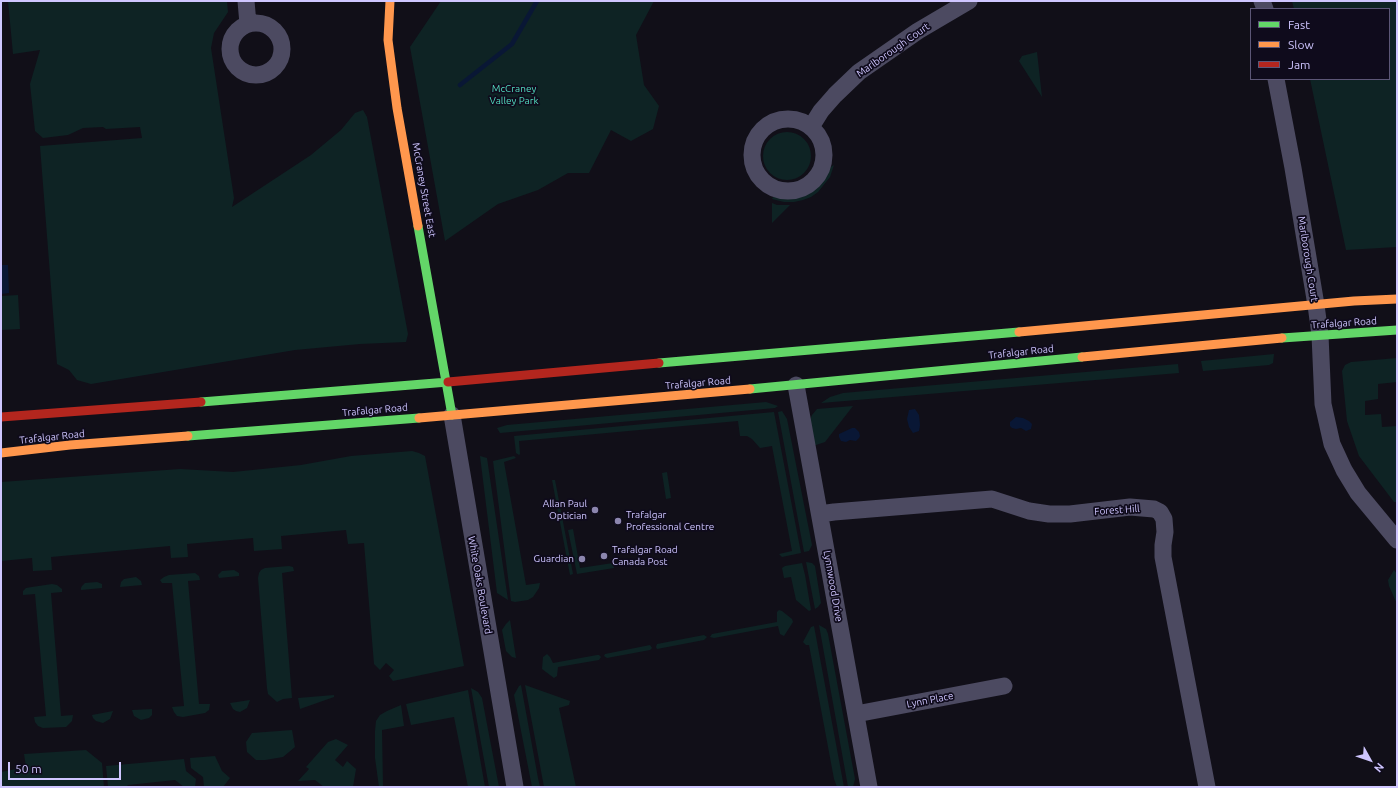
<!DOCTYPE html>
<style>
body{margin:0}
#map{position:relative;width:1398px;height:788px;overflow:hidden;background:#110f18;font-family:Ubuntu,sans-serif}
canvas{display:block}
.frame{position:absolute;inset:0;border:2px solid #cfc6ff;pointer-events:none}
.legend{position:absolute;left:1250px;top:8px;width:140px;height:72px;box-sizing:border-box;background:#0f0b1c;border:1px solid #5c5677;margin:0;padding:5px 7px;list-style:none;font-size:12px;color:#cfc6ff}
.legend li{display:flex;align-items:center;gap:8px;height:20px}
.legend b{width:20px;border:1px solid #5c5677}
.north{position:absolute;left:1350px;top:740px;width:40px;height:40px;-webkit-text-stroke:3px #0f0b1c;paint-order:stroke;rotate:130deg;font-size:11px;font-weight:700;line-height:16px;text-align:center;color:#cfc6ff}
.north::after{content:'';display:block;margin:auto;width:14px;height:18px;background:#cfc6ff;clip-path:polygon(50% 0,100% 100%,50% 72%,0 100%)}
.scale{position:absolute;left:8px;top:762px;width:113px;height:18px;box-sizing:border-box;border:2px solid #cfc6ff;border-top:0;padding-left:5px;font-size:12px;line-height:14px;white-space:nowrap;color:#cfc6ff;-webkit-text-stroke:3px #0f0b1c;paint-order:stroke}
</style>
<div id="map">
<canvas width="1398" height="788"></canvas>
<div class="frame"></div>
<ul class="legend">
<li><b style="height:5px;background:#63d668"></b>Fast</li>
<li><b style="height:5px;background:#ff974d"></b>Slow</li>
<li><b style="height:5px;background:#b3261e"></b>Jam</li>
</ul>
<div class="north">N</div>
<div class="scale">50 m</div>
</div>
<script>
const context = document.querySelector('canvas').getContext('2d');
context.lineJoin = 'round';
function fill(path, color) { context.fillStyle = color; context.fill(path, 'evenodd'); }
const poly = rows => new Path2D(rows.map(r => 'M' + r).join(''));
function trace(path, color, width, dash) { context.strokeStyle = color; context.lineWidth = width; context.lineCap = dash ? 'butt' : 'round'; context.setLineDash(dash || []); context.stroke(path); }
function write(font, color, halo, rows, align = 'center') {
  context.font = font + ' Ubuntu,sans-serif'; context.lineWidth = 3.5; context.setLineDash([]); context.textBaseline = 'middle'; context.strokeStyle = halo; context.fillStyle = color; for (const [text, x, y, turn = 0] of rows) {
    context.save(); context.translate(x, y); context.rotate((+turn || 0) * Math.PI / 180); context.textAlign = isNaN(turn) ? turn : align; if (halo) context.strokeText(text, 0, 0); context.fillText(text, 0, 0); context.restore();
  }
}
fill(poly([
 [8,1,227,1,228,12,214,33,211,48,234,198,232,207,311,155,341,130,355,113,363,110,367,117,408,334,406,342,360,344,295,350,91,384,77,380,69,370,57,364,40,146,142,138,140,127,106,129,103,127,83,128,68,135,43,138,35,131,30,84,40,50,13,54],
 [441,1,654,1,636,35,644,85,659,106,653,129,631,141,611,130,589,173,568,173,538,190,498,204,445,241,410,47],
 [1292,1,1397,1,1397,247,1346,250,1310,79,1389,79,1389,9,1294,9],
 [1037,52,1042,97,1019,61,1022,56],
 '763 156a24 24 0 1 1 48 0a24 24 0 1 1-48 0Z',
 [834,165,830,177,818,192,811,197,803,200,794,202,784,202,772,199,775,193,787,196,796,195,808,191,820,180,827,169],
 [772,203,777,205,790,205,772,223],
 [18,295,20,329,1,330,1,296],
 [1274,354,1273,363,1269,365,1203,371,1201,361],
 [1397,358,1397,382,1378,384,1378,399,1365,401,1365,415,1381,414,1382,427,1397,426,1397,502,1394,502,1359,456,1347,421,1342,371,1345,365,1351,362],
 [1178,364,1179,373,821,403,830,397,843,393],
 [766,402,778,406,775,408,500,433,497,428,507,425],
 [853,406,825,442,813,446,809,422,812,415,817,409],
 [782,411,787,419,812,545,809,551,804,552,778,412],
 [774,412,801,553,782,557,779,554,792,551,772,446,760,448,752,439,747,436,740,436,738,421,519,441,520,454,519,455,516,453,514,436],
 [412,451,419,453,425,456,464,666,393,681,389,676,394,670,386,663,380,670,374,664,364,543,348,544,346,530,281,536,282,549,254,551,253,538,187,544,188,557,171,558,170,546,51,557,52,570,33,571,32,558,1,561,1,482,180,469,233,472,301,465,351,456],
 [480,456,487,458,508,600,497,593],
 [514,456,516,458,504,462,526,585,540,583,539,588,533,597,528,600,515,602,511,601,493,461],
 [667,472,671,498,666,499,662,473],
 [552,480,555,480,573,574,570,575],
 [573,529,580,568,613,563,614,568,577,574,568,530],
 [806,562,812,563,815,566,821,603,818,607,815,609],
 [802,563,805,575,811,610,809,611,796,600,791,577,784,578,782,568,785,566],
 [289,566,293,567,294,571,282,573,292,698,283,699,277,702,268,694,267,688,258,578,259,573,261,570,265,568],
 [234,570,239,573,239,576,219,578,218,575,222,571],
 [1394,570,1397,574,1397,604,1389,586,1388,580],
 [195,573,199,576,200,580,188,581,199,704,210,704,209,710,205,713,183,717,177,716,174,712,172,707,184,706,172,583,162,583,160,580,164,577,169,575],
 [136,577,141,581,142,585,120,587,121,582,124,579],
 [97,582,102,584,102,588,81,590,81,588,82,586,85,583],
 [52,584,57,585,62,589,62,592,51,593,61,716,73,715,72,721,66,727,43,728,38,726,35,722,34,717,46,716,35,594,23,595,23,591,26,588,32,587],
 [779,610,782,611,792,619,793,622,784,636,780,634,778,626,714,638,710,637,712,634,777,622,777,612],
 [510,620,516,658,512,657,506,651,502,630,506,624],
 [819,625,826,629,828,634,855,779,853,787,848,787],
 [814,626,844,787,837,787,834,779,809,645,806,645,803,642,811,627],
 [704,635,707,637,704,640,657,649,656,647,657,644],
 [650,645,652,648,650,650,607,658,604,656,605,654],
 [547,654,550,657,553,663,597,655,599,655,601,657,599,660,558,667,557,676,554,678,542,669,543,657],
 [521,685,538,778,540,787,532,787,514,695,519,686],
 [525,685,570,701,569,705,559,708,576,787,544,787],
 [471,688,478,692,482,698,499,787,489,787],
 [468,690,485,787,468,787,454,717,411,725,406,704],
 [334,695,334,697,300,709,298,698],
 [250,700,247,708,240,712,236,711,233,709,230,703],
 [401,705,404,726,382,730,383,786,392,786,394,787,379,787,375,758,375,731,376,721,380,715,387,711],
 [152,709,152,715,149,718,141,720,134,716,132,710],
 [113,711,110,719,103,723,96,721,93,718,92,715],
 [292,730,295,747,283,757,265,760,256,760,247,752,246,742,252,733],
 [336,739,348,745,335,760,343,767,347,761,356,769,353,787,324,787,315,780,298,781,309,769,306,767,328,742],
 [86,750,102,763,104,787,1,787,1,772,26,767,24,754],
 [215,756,222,771,230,778,223,787,204,787,203,777,191,768,190,758],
 [184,759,186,771,196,779,195,787,184,787,175,780,128,785,126,787,108,787,106,766]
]), '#0e2324');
fill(poly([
 [1,265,8,265,9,293,1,294],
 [915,409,919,415,920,425,919,431,913,433,909,427,907,419,909,410],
 [1016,417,1023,418,1029,421,1032,424,1031,429,1026,431,1021,428,1016,429,1012,428,1010,426,1010,422],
 [852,428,855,428,859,432,860,436,859,438,856,441,850,440,846,442,841,441,839,437,839,434]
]), '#091735');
trace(poly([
 [460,85,512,44,537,1]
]), '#091735', 4.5);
trace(poly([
 [246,1,248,24],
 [1262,1,1265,9],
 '230 49a26 26 0 1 1 52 0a26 26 0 1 1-52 0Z',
 [1276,79,1293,168,1316,305,1320,335,1323,404,1332,444,1344,470,1358,493,1397,540],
 '752 155a36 36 0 1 1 72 0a36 36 0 1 1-72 0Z',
 [811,127,821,111,835,95,859,72,918,31,969,1],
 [796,385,869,787],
 [452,415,515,787],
 [820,514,834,512,992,499,1029,511,1049,514,1070,514,1130,507,1154,509,1160,512,1164,519,1165,532,1163,545,1163,557,1207,787],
 [856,714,1004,686]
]), '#4c4a61', 17);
trace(poly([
 [418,226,452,415],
 [1282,338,1397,330],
 [659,363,1019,332],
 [750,389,1082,357],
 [201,402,448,382],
 [188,436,419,418]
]), '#63d668', 9);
trace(poly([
 [390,1,388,40,397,108,418,226],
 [1019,332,1354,301,1397,299],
 [1082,357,1282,338],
 [419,418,750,389],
 [1,453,70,445,188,436]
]), '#ff974d', 9);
trace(poly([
 [448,382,659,363],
 [1,417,201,402]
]), '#b3261e', 9);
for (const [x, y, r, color] of [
 [595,510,4,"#8c86ae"],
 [618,521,4,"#8c86ae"],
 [604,556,4,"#8c86ae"],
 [582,559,4,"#8c86ae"]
]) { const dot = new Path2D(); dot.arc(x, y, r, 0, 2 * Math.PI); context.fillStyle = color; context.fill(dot); trace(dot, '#0f0b1c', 1.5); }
write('10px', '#cfc6ff', '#0f0b1c', [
 ["Marlborough Court",893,50,-35],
 ["McCraney Street East",424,190,80],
 ["Marlborough Court",1308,259,81],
 ["Trafalgar Road",1344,323,-4],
 ["Trafalgar Road",1021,352,-6],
 ["Trafalgar Road",698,383,-5],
 ["Trafalgar Road",375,410,-5],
 ["Trafalgar Road",52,437,-6],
 ["Forest Hill",1117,510,-4],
 ["White Oaks Boulevard",480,585,80],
 ["Lynnwood Drive",833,586,80],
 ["Lynn Place",930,700,-11]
]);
write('10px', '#53dec1', '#0f0b1c', [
 ["McCraney",514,89],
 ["Valley Park",514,101]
]);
write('10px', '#cfc6ff', '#0f0b1c', [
 ["Allan Paul",587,504],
 ["Optician",587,516],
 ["Trafalgar",626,515,"left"],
 ["Professional Centre",626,527,"left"],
 ["Trafalgar Road",612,550,"left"],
 ["Canada Post",612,562,"left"],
 ["Guardian",574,559]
], 'right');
</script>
